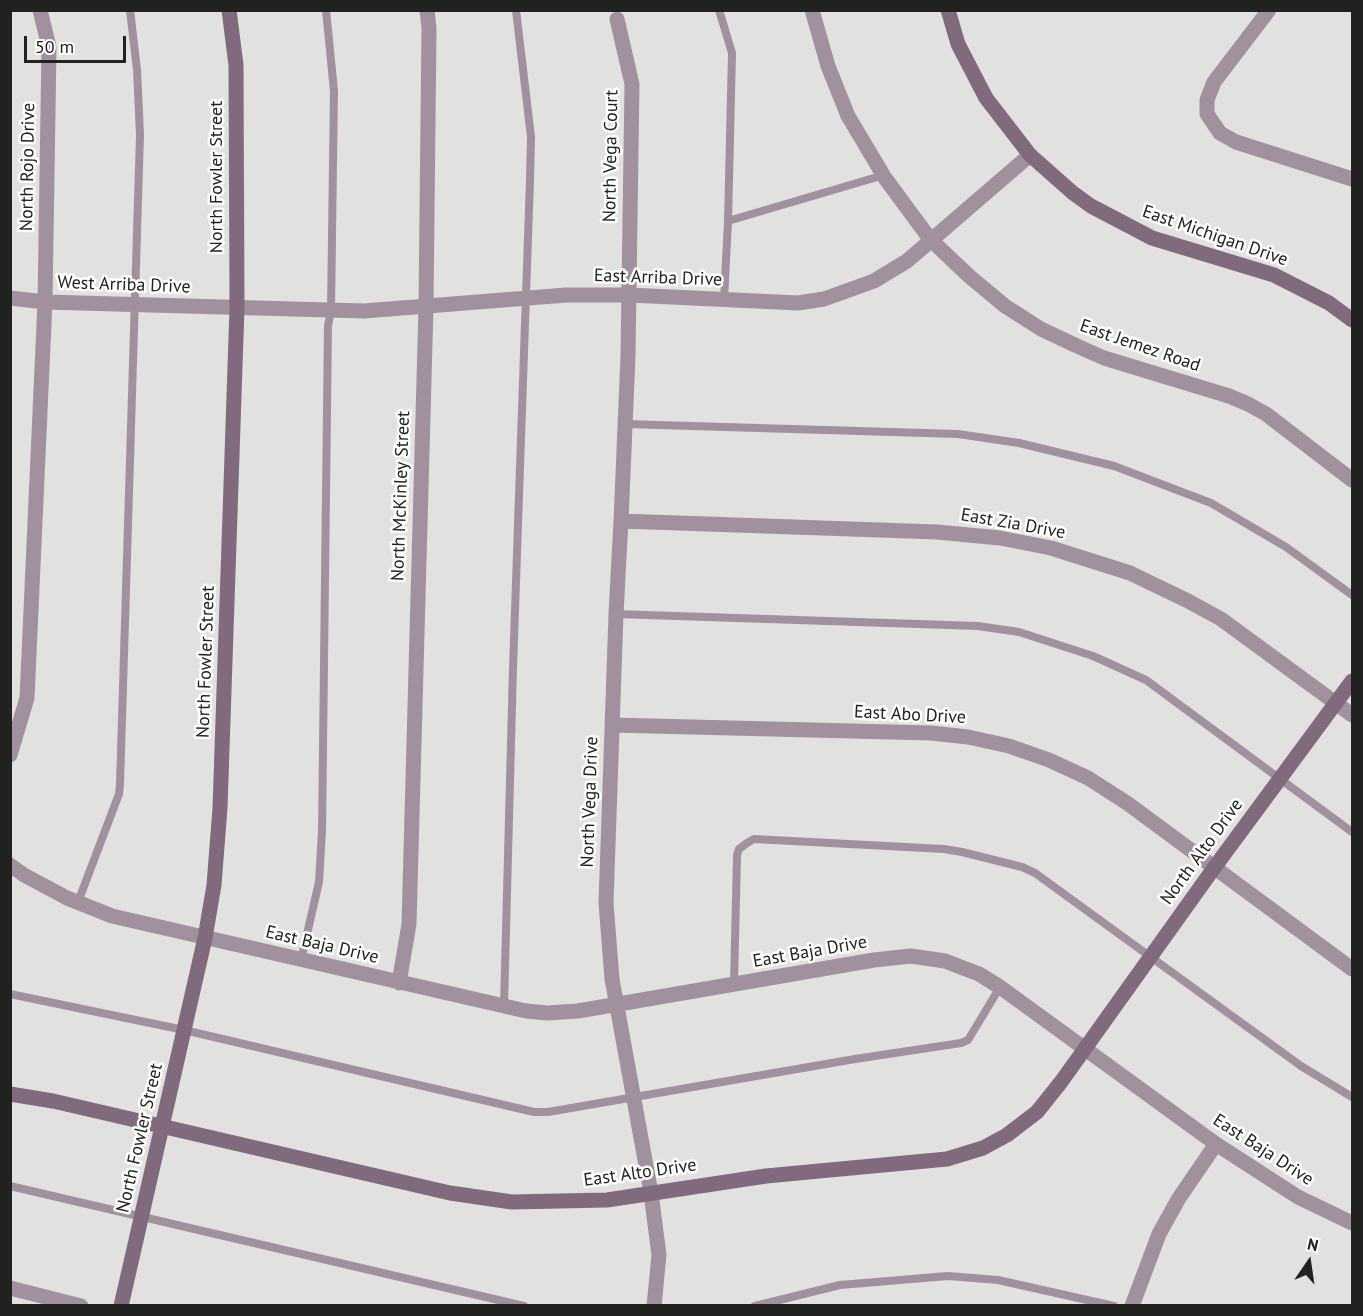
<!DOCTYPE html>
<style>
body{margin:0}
#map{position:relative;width:1363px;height:1316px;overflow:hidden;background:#e3e0e2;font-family:"PT Sans",sans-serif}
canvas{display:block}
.frame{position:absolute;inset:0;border:12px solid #222122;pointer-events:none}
.north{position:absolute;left:1279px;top:1232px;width:60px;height:60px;-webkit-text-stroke:4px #fff;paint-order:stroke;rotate:13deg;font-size:16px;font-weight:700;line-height:24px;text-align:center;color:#222122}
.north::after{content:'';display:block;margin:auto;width:21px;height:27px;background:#222122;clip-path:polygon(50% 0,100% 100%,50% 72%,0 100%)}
.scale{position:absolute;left:24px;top:36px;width:102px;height:27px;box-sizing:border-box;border:3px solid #222122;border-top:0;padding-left:8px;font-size:18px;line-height:21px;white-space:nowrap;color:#222122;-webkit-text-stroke:4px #fff;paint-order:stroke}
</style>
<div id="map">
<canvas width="1363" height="1316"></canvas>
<div class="frame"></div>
<div class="north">N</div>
<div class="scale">50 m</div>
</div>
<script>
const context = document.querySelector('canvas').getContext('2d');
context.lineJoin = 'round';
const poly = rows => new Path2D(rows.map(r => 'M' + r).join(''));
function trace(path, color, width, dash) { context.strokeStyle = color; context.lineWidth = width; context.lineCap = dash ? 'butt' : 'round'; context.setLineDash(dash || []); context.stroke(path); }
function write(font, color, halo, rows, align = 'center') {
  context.font = font + ' "PT Sans",sans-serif'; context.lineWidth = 5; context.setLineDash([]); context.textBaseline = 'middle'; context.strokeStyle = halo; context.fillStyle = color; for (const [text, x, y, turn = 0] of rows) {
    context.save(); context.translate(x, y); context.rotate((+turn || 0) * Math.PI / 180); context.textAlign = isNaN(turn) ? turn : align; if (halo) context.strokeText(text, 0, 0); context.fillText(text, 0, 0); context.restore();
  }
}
trace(poly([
 [719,10,732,53,728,221,724,300],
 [728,221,884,175],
 [625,424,958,434,1019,443,1114,466,1211,503,1286,547,1352,595],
 [616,614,978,626,1019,632,1093,656,1146,680,1352,832],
 [78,902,119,794,120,784,140,135,137,70,130,10],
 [301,960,319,882,322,831,328,326,331,310,334,91,326,10],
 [734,984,737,855,739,849,747,843,754,839,944,849,962,852,1022,867,1035,873,1301,1066,1352,1097],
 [10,994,184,1030,534,1112,548,1112,855,1059,961,1043,968,1040,1000,987],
 [504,1006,513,668,530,180,531,137,516,10],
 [10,1186,524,1306],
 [755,1306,840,1285,948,1276,998,1280,1114,1306]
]), '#a1919e', 8);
trace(poly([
 [812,10,828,66,848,116,885,178,930,239,969,276,1005,306,1041,329,1077,346,1104,358,1229,396,1248,404,1266,414,1352,480],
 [1269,10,1214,82,1207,100,1207,114,1220,133,1236,142,1352,179],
 [617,19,632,84,628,356,621,521,616,614,606,903,612,979,651,1193,659,1255,654,1306],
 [10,298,45,302,364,311,566,295,629,295,798,303,824,299,874,281,907,261,1030,155],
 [621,521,937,532,1000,538,1051,548,1130,573,1188,601,1221,619,1352,715],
 [612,725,931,733,968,737,1009,746,1049,760,1088,778,1127,803,1352,969],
 [10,755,27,698,45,302,49,47,40,10],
 [10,865,24,875,67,898,112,916,526,1011,547,1013,578,1011,874,960,911,956,945,961,979,974,1000,987,1216,1144,1298,1197,1352,1223],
 [399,983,409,924,426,307,429,28,427,10],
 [10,1288,81,1306],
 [1132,1306,1159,1234,1179,1198,1216,1144]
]), '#a1919e', 15);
trace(poly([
 [948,10,958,44,986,98,1030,155,1073,193,1091,206,1152,238,1274,275,1329,303,1352,320],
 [10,1094,53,1101,450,1193,512,1202,607,1200,766,1176,947,1159,983,1148,1007,1135,1037,1112,1061,1082,1214,868,1352,681],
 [121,1306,205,938,214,885,220,808,237,308,236,65,229,10]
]), '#826a7e', 15);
write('18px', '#222122', '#fff', [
 ["North Vega Court",611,156,-89],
 ["North Rojo Drive",28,167,-89],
 ["North Fowler Street",217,177,-90],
 ["East Michigan Drive",1215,236,19],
 ["East Arriba Drive",658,278,2],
 ["West Arriba Drive",124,285,2],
 ["East Jemez Road",1140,346,19],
 ["North McKinley Street",401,496,-88],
 ["East Zia Drive",1013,524,10],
 ["North Fowler Street",206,662,-88],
 ["East Abo Drive",910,715,3],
 ["North Vega Drive",590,802,-88],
 ["North Alto Drive",1202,852,-54],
 ["East Baja Drive",322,945,13],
 ["East Baja Drive",810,952,-10],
 ["North Fowler Street",140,1138,-77],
 ["East Baja Drive",1263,1150,33],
 ["East Alto Drive",640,1173,-8]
]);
</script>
